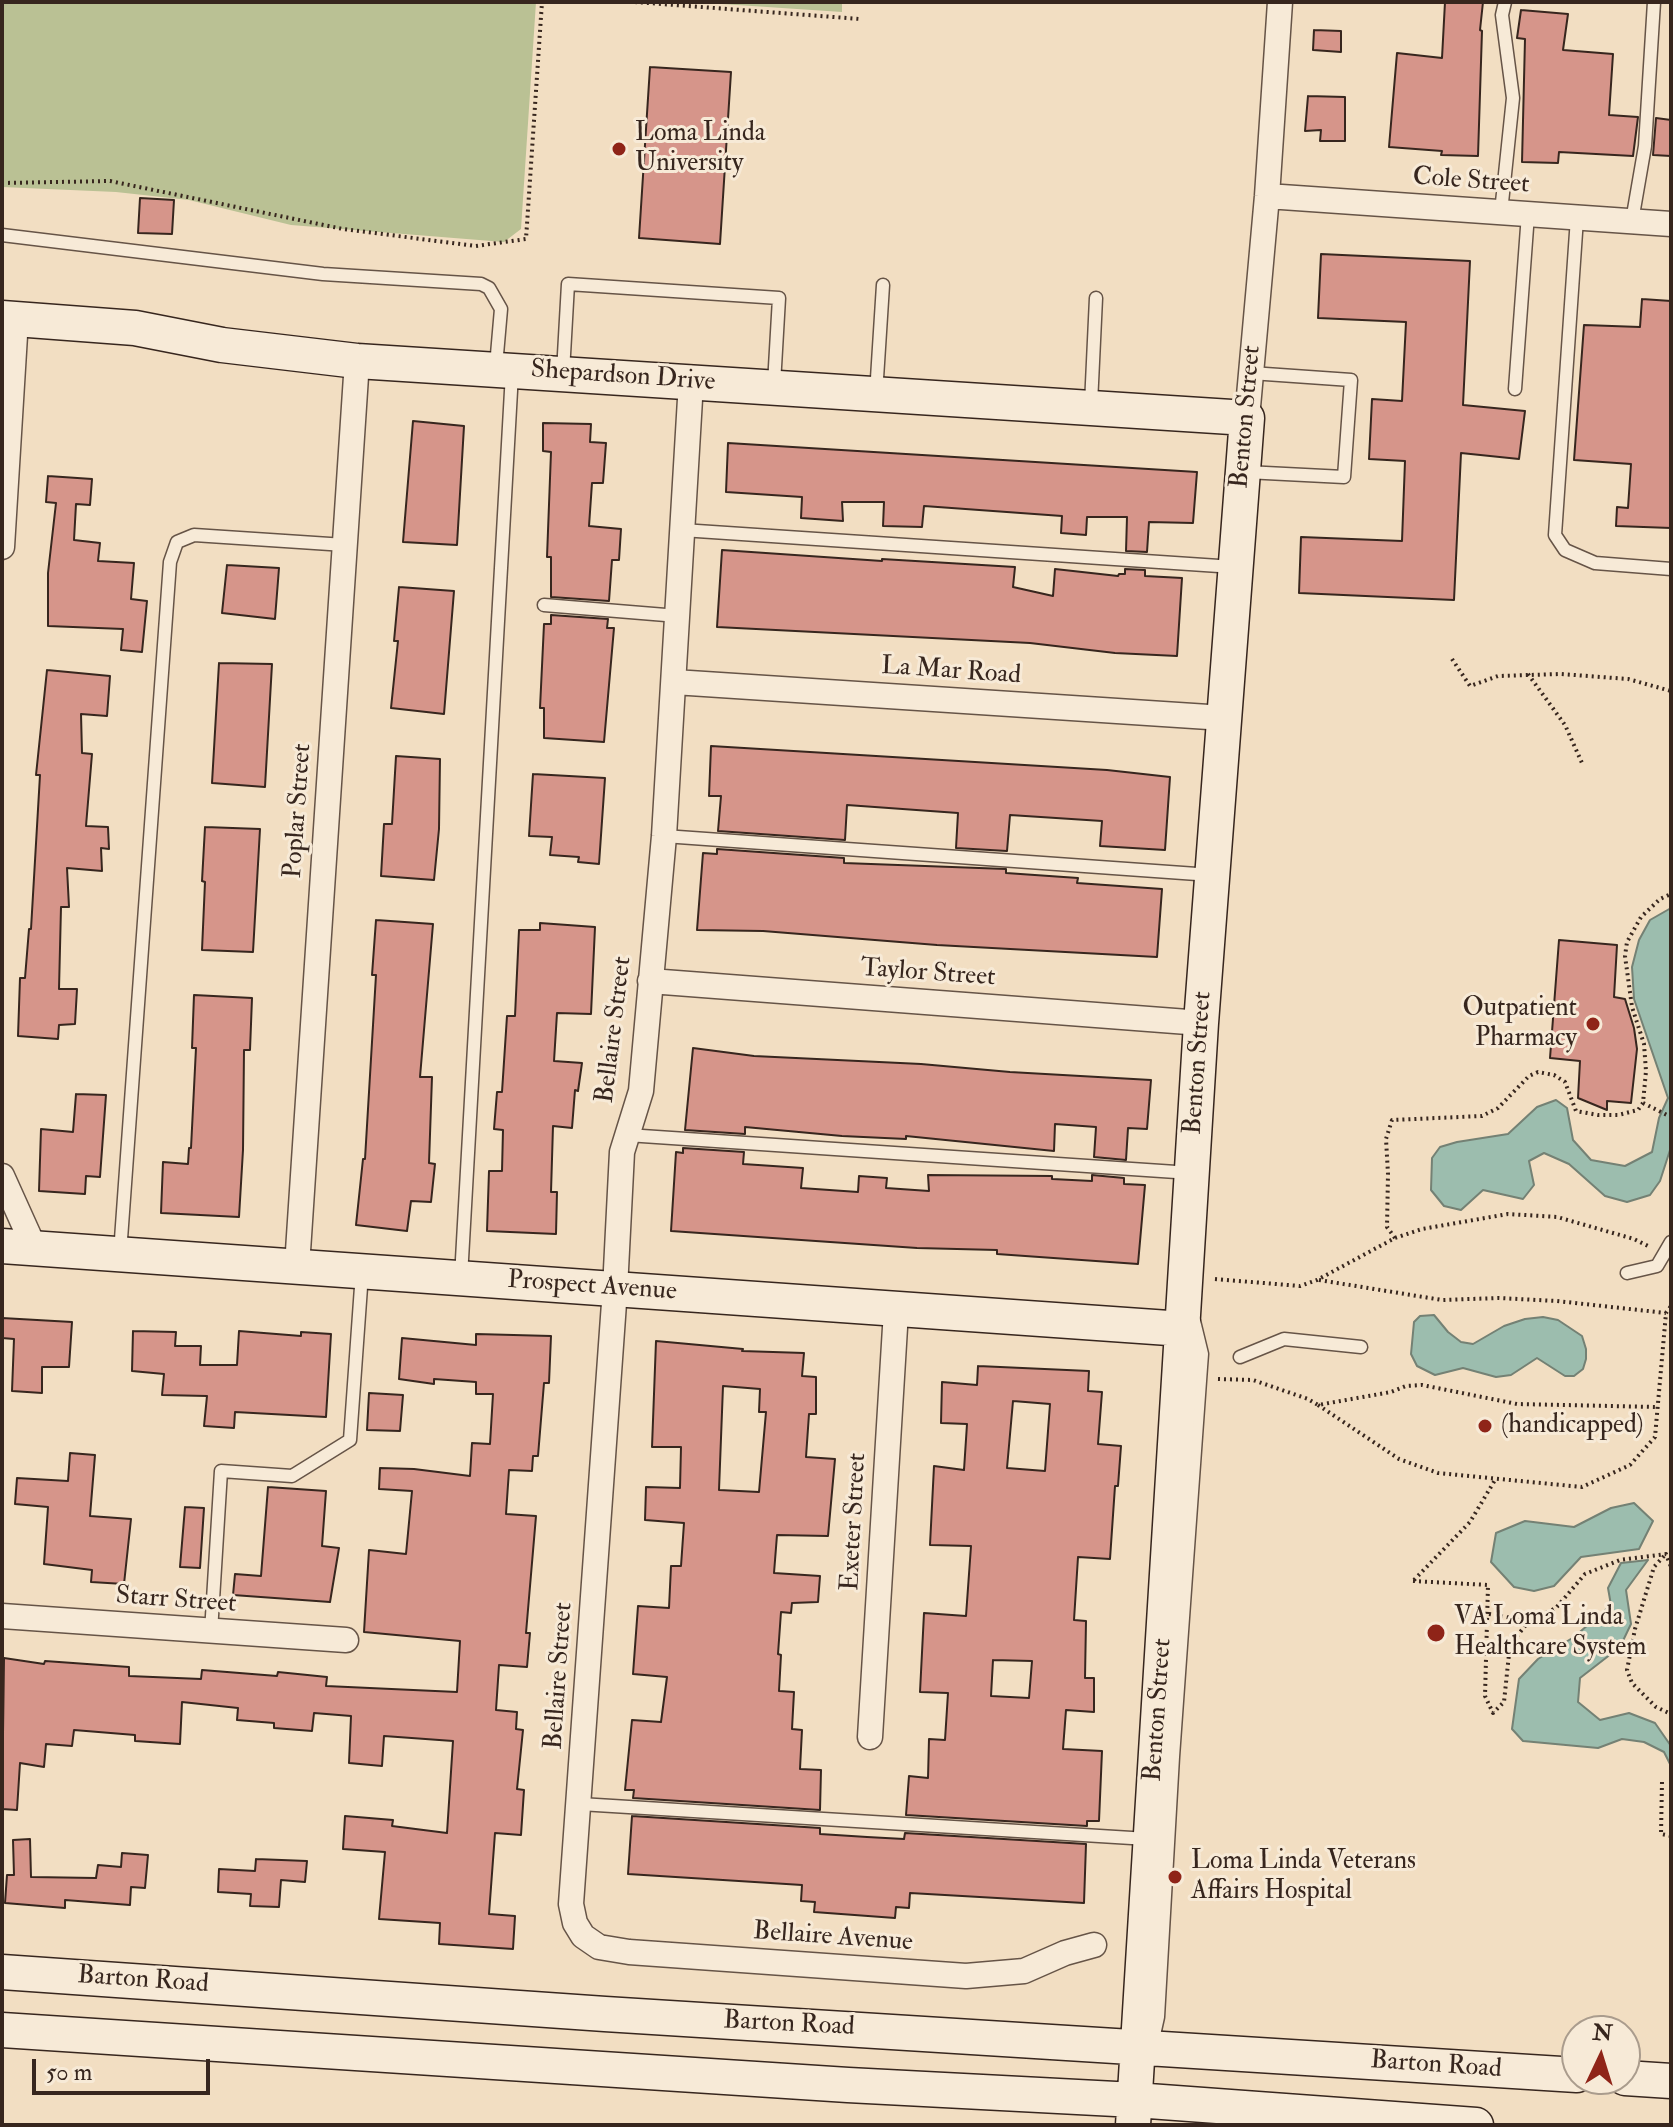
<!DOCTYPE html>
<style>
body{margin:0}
#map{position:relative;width:1673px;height:2127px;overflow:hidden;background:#f2dec2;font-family:"IM FELL Double Pica",serif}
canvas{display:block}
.frame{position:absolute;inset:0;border:4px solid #37261e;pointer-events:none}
.north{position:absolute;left:1561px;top:2015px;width:80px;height:80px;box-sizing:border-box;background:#f7ead7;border:2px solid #aa9c8d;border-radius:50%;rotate:4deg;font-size:22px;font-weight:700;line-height:32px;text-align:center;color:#37261e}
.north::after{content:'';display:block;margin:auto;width:28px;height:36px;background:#8f2418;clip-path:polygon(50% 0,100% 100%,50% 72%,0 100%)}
.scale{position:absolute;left:32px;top:2059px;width:178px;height:36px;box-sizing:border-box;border:4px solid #37261e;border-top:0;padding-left:10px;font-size:24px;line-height:28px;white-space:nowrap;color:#37261e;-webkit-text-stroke:6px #f7ead7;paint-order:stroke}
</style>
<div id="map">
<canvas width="1673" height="2127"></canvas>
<div class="frame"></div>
<div class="north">N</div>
<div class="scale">50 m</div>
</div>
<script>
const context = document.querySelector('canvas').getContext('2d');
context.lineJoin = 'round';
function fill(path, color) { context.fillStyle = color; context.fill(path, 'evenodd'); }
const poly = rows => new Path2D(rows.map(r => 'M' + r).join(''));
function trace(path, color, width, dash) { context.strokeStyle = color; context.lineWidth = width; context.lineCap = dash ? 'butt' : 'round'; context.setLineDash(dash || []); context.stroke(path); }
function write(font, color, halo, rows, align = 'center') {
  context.font = font + ' "IM FELL Double Pica",serif'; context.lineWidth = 6; context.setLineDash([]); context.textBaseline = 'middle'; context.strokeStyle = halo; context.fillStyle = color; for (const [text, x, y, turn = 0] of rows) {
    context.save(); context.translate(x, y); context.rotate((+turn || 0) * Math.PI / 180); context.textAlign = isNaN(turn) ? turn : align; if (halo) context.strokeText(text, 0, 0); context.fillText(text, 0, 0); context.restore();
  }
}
fill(poly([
 [2,2,536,2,521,229,504,242,291,225,189,200,116,192,2,187],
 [692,2,842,2,842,12]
]), '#bac194');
const water = poly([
 [1671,908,1671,1147,1660,1181,1650,1195,1627,1202,1605,1196,1569,1164,1544,1153,1529,1161,1534,1185,1523,1199,1483,1190,1461,1210,1444,1206,1431,1190,1432,1158,1440,1147,1457,1142,1508,1134,1537,1107,1556,1100,1567,1108,1573,1140,1591,1160,1625,1166,1652,1152,1659,1118,1668,1098,1634,999,1632,967,1639,940,1650,920,1671,908],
 [1434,1315,1448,1332,1461,1342,1473,1344,1504,1326,1525,1319,1543,1317,1558,1320,1582,1336,1586,1349,1586,1359,1583,1369,1574,1376,1565,1376,1537,1358,1511,1375,1496,1377,1463,1368,1435,1375,1417,1366,1411,1354,1414,1322,1420,1316,1434,1315],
 [1634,1503,1653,1521,1639,1549,1581,1557,1554,1586,1534,1591,1514,1587,1491,1562,1496,1533,1525,1521,1574,1527,1611,1508,1634,1503],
 [1648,1560,1626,1590,1631,1624,1620,1647,1580,1678,1578,1702,1600,1720,1629,1713,1655,1723,1671,1746,1671,1766,1664,1752,1644,1742,1622,1739,1598,1748,1523,1741,1512,1729,1519,1679,1538,1659,1574,1637,1611,1605,1608,1588,1621,1563,1648,1560]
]);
fill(water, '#9cbdae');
trace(water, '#748174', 2);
const building = poly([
 [1445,2,1483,2,1480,30,1482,31,1478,156,1441,155,1442,151,1389,147,1397,53,1442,58,1445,2],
 [1521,10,1568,14,1563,50,1613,54,1609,115,1638,117,1633,156,1559,152,1558,163,1522,162,1525,39,1517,38,1521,10],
 [1314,30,1341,31,1341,52,1313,50,1314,30],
 [650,67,731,72,720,244,639,238,650,67],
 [1308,96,1345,97,1345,141,1320,141,1321,130,1305,131,1308,96],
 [1656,118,1671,120,1671,156,1653,155,1656,118],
 [140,198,174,200,172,234,138,233,140,198],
 [1321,254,1470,261,1463,405,1525,411,1519,459,1461,453,1454,600,1299,593,1301,537,1402,541,1405,461,1369,459,1372,399,1402,401,1406,322,1318,318,1321,254],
 [1642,299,1671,301,1671,528,1616,526,1617,507,1628,508,1631,464,1574,460,1584,325,1640,327,1642,299],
 [413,421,464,426,457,545,403,542,413,421],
 [543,423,591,424,590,442,606,443,603,483,592,483,589,526,621,529,619,560,612,560,609,601,551,597,551,557,547,557,551,452,543,451,543,423],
 [728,443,1197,472,1193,523,1149,522,1147,552,1126,551,1127,517,1087,517,1086,535,1061,533,1062,516,924,506,922,527,883,526,884,502,842,502,843,521,801,518,802,497,726,492,728,443],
 [48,476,92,479,90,505,76,504,74,540,100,543,98,561,134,563,131,599,147,601,142,652,121,650,123,629,48,626,48,573,56,503,46,502,48,476],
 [722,550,882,561,882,559,1015,567,1013,587,1053,596,1055,569,1118,576,1119,574,1125,574,1125,569,1145,570,1145,576,1182,578,1177,656,1115,653,1030,643,717,627,722,550],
 [227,565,279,568,275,619,222,613,227,565],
 [399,587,454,591,444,714,391,708,398,641,394,641,399,587],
 [551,615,608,619,607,628,614,628,604,742,544,738,544,708,540,708,544,624,551,624,551,615],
 [219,663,272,664,265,787,212,783,219,663],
 [47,670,110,676,107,716,81,714,82,753,92,754,86,826,108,827,109,849,101,848,102,871,67,868,69,907,61,907,59,989,77,989,75,1024,59,1025,58,1039,18,1036,20,978,25,978,29,929,31,929,40,775,36,775,47,670],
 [711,746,1107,770,1170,777,1165,850,1100,846,1102,821,1010,815,1007,851,956,848,958,813,847,805,845,840,718,831,721,796,709,796,711,746],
 [396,756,440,759,439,829,434,880,381,876,384,824,392,824,396,756],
 [533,774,605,778,599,864,578,862,579,857,550,855,552,837,529,836,533,774],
 [205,827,260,829,253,952,202,950,205,882,202,881,205,827],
 [717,849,844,858,844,863,1006,869,1006,873,1078,878,1077,883,1162,889,1157,957,937,945,763,931,697,930,703,853,717,854,717,849],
 [376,920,433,924,420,1077,432,1077,429,1163,435,1164,431,1202,411,1201,407,1231,356,1225,363,1159,365,1159,376,975,372,975,376,920],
 [540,923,595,927,591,1014,557,1013,554,1061,582,1063,578,1091,575,1090,572,1128,553,1126,551,1192,557,1192,556,1234,487,1231,489,1171,502,1171,503,1130,494,1129,497,1092,502,1092,507,1016,515,1016,519,930,540,930,540,923],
 [1559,940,1617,945,1614,997,1625,999,1634,1028,1637,1049,1631,1103,1607,1101,1607,1110,1578,1098,1580,1061,1550,1058,1559,940],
 [194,995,252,998,250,1050,244,1050,243,1150,239,1217,161,1213,163,1162,188,1164,189,1148,191,1148,196,1048,192,1048,194,995],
 [693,1048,754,1056,921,1064,1010,1072,1151,1080,1147,1129,1128,1128,1126,1160,1094,1157,1096,1127,1055,1124,1054,1151,906,1136,906,1139,842,1136,745,1127,745,1134,685,1130,693,1048],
 [76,1094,106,1095,100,1177,86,1176,85,1194,39,1191,41,1129,73,1132,76,1094],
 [683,1148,744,1152,743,1164,803,1168,801,1188,858,1192,859,1176,887,1178,886,1188,929,1191,928,1175,1052,1176,1052,1179,1092,1181,1092,1175,1124,1178,1124,1184,1145,1185,1138,1264,997,1254,997,1250,917,1248,671,1231,676,1152,683,1153,683,1148],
 [2,1318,72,1322,69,1367,42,1367,42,1393,12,1391,14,1339,2,1338,2,1318],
 [133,1331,176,1332,175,1346,201,1346,200,1365,237,1365,239,1331,301,1336,301,1332,331,1334,326,1417,235,1412,234,1428,204,1426,207,1396,162,1395,164,1374,132,1371,133,1331],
 [476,1334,551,1336,549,1383,544,1383,538,1456,533,1456,532,1471,509,1470,506,1514,536,1516,526,1633,530,1633,527,1667,499,1665,496,1710,517,1712,516,1729,523,1730,517,1789,524,1790,521,1835,495,1833,489,1914,515,1916,513,1949,439,1944,440,1923,379,1919,385,1852,343,1849,345,1816,393,1820,392,1826,447,1833,453,1741,384,1736,382,1766,349,1763,351,1716,314,1713,312,1731,274,1728,274,1723,237,1720,238,1708,182,1702,180,1744,135,1741,135,1735,74,1730,72,1746,46,1744,44,1767,20,1763,17,1810,2,1809,4,1658,44,1664,45,1661,129,1667,129,1676,201,1679,202,1670,277,1676,278,1672,327,1677,326,1686,457,1692,460,1641,364,1632,369,1550,406,1554,412,1491,379,1489,380,1468,414,1469,470,1476,472,1443,490,1444,493,1394,476,1394,476,1382,434,1379,434,1384,399,1379,402,1338,476,1345,476,1334],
 [656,1341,743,1349,742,1351,804,1353,802,1376,816,1377,816,1414,809,1414,806,1457,835,1459,828,1536,777,1535,774,1573,820,1576,818,1602,792,1603,791,1613,781,1612,778,1654,781,1655,779,1691,794,1692,792,1729,802,1730,800,1769,821,1770,820,1810,633,1798,634,1790,625,1790,632,1720,661,1722,667,1677,633,1674,638,1606,669,1608,671,1566,681,1566,684,1523,645,1520,646,1487,680,1488,681,1447,652,1447,656,1341],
 [723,1386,760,1389,759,1412,766,1412,759,1492,719,1490,723,1386],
 [978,1366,1089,1371,1088,1391,1102,1392,1098,1444,1121,1446,1118,1486,1115,1486,1110,1559,1078,1557,1074,1620,1086,1621,1085,1678,1094,1678,1094,1712,1066,1710,1063,1749,1102,1751,1099,1821,1087,1821,1087,1826,906,1815,909,1776,928,1778,929,1739,945,1740,948,1693,920,1692,924,1613,966,1616,971,1546,930,1545,934,1466,964,1470,967,1424,941,1423,942,1382,977,1385,978,1366],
 [1013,1401,1050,1404,1045,1471,1007,1468,1013,1401],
 [993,1660,1032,1661,1029,1698,991,1696,993,1660],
 [369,1393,403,1395,400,1431,367,1430,369,1393],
 [70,1453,95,1455,90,1516,131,1519,124,1584,91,1582,92,1570,44,1564,48,1507,15,1504,17,1478,68,1481,70,1453],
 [268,1487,326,1491,322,1546,339,1548,330,1602,233,1595,235,1574,261,1576,268,1487],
 [185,1507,204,1508,200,1568,180,1567,185,1507],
 [632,1816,820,1828,820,1834,867,1837,904,1839,905,1833,1086,1844,1084,1903,910,1893,909,1908,896,1907,895,1918,814,1912,815,1902,801,1901,802,1885,628,1874,632,1816],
 [30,1839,31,1877,96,1878,98,1865,121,1867,122,1853,148,1855,145,1888,131,1887,130,1905,65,1900,65,1908,5,1903,7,1875,14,1875,13,1840,30,1839],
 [256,1859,307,1861,305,1882,281,1880,279,1907,250,1906,251,1894,218,1892,219,1869,255,1871,256,1859]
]);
fill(building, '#d6958a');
trace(building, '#37261e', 2);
const lane = poly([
 [1501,212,1513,98,1502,15,1505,2],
 [1577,218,1555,535,1565,550,1595,563,1671,569],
 [1632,221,1645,146,1654,2],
 [2,235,323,274,481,284,489,288,501,309,496,366],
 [563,372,568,284,779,298,774,384],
 [1515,389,1528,214],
 [876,394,883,285],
 [1091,404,1096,298],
 [1246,472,1344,477,1351,380,1251,373],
 [682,530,1234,567],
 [544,605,678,616],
 [664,836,1211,875],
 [627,1135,1191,1173],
 [120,1253,170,562,177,542,194,535,345,545],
 [1627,1273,1657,1266,1671,1242],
 [461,1277,512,373],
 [1240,1357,1284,1339,1361,1347],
 [211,1632,221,1471,292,1476,350,1440,362,1273],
 [580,1804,1148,1839],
 [1152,2044,1158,2017,1173,1757,1201,1367,1202,1354,1194,1321]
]);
const street = poly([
 [1267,196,1671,224],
 [691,382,664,836,641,1091,622,1152,615,1289,571,1904,575,1923,583,1936,599,1947,629,1952,966,1976,1024,1971,1065,1953,1094,1945],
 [1247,418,1267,196,1280,2],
 [2,547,16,319],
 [674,682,1224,718],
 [650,981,1201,1023],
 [2,1176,34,1247],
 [297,1266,357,361],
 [2,1616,346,1640],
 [870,1737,896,1311]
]);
const secondary = poly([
 [2,318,135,328,222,345,357,361,1247,418,1201,1023,1133,2125],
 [2,1246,1183,1329],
 [2,1972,605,2014,1577,2075],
 [2,2030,848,2085,1135,2100,1476,2125],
 [1625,2078,1671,2081]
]);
trace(lane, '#665447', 15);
trace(street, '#665447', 27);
trace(secondary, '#37261e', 37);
trace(poly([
 [635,2,860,19],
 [2,183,110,181,343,229,476,246,526,239,542,2],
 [1452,659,1470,686,1498,676,1561,674,1628,679,1671,691],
 [1528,674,1565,725,1582,763],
 [1643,1103,1671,1117],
 [1395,1238,1387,1227,1388,1174,1386,1139,1392,1120,1482,1116,1498,1108,1529,1076,1538,1072,1554,1075,1565,1082,1576,1111,1598,1115,1618,1115,1638,1110,1643,1103,1646,1071,1644,1044,1632,1007,1625,956,1627,942,1641,917,1660,899,1671,894],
 [1215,1279,1300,1286,1317,1280,1395,1238,1422,1229,1508,1214,1557,1217,1634,1239,1648,1246],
 [1319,1280,1442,1300,1499,1298,1557,1301,1666,1313],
 [1218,1379,1253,1380,1308,1399,1318,1405,1391,1392,1406,1386,1422,1385,1517,1404,1658,1407],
 [1318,1405,1399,1459,1438,1473,1582,1487,1630,1465,1655,1437,1666,1313,1671,1306],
 [1664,1556,1654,1567,1635,1629,1627,1670,1632,1683,1656,1707,1671,1714],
 [1414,1580,1470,1522,1495,1480],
 [1413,1581,1488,1585,1485,1696,1493,1713,1504,1702,1509,1654,1517,1636,1529,1621],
 [1489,1614,1529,1621,1556,1608,1585,1574,1620,1560,1666,1554,1671,1567],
 [1662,1782,1661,1834,1671,1836]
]), '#37261e', 4, [2, 4]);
trace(lane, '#f7ead7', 12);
trace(street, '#f7ead7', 24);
trace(secondary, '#f7ead7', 34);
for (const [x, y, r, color] of [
 [619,149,8,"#8f2418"],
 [1593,1024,8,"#8f2418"],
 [1485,1426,8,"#8f2418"],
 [1436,1633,10,"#8f2418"],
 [1175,1877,8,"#8f2418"]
]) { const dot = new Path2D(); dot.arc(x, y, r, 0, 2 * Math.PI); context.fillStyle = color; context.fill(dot); trace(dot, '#f7ead7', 3); }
write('26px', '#37261e', '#f7ead7', [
 ["Loma Linda",635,134],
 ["University",635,164],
 ["Outpatient",1577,1009,"right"],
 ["Pharmacy",1577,1039,"right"],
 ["(handicapped)",1501,1426],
 ["VA Loma Linda",1454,1618],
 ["Healthcare System",1454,1648],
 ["Loma Linda Veterans",1191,1862],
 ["Affairs Hospital",1191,1892]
], 'left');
write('26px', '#37261e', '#f7ead7', [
 ["Cole Street",1471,182,4],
 ["Shepardson Drive",623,377,4],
 ["Benton Street",1247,417,-85],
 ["La Mar Road",951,672,4],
 ["Poplar Street",299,811,-86],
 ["Taylor Street",928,974,4],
 ["Bellaire Street",615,1030,-83],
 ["Benton Street",1199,1063,-86],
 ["Prospect Avenue",592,1287,4],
 ["Exeter Street",855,1522,-87],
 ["Starr Street",176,1601,4],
 ["Bellaire Street",560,1676,-86],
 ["Benton Street",1159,1710,-86],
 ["Bellaire Avenue",833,1938,4],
 ["Barton Road",143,1981,4],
 ["Barton Road",789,2025,3],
 ["Barton Road",1436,2066,4]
]);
</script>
